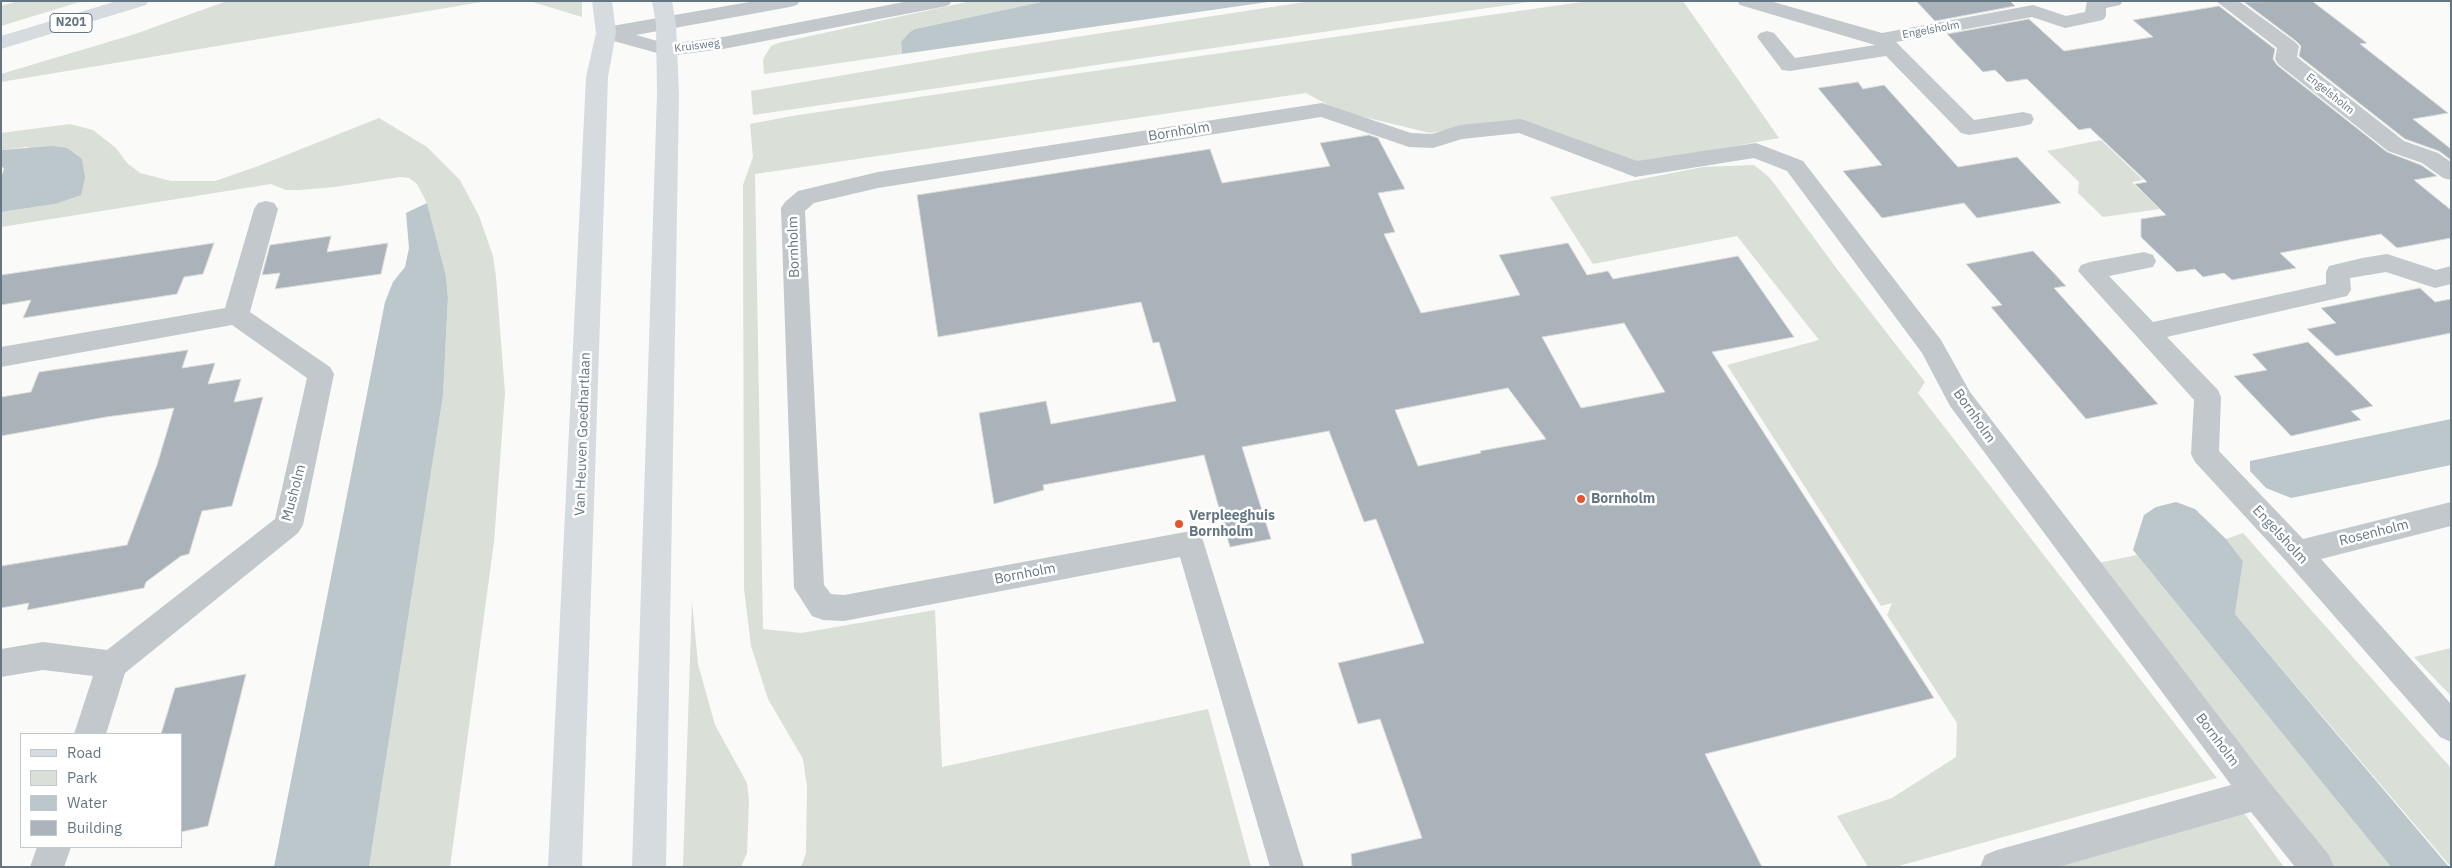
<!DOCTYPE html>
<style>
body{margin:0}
#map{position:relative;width:2452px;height:868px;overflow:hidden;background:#fafaf8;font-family:"IBM Plex Sans",sans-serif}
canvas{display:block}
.frame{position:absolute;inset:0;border:2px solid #657683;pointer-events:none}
.legend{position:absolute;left:20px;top:733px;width:162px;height:115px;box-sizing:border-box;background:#fff;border:1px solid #c1c8cd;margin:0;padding:6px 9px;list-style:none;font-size:15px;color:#657683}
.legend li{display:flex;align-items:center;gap:10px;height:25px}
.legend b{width:25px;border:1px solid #c1c8cd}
</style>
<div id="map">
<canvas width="2452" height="868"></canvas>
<div class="frame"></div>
<ul class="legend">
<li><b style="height:6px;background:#d6dbdf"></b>Road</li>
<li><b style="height:14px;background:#dadfd7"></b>Park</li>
<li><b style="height:14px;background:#bbc7cb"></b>Water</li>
<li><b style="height:14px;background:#aab3b9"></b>Building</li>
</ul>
</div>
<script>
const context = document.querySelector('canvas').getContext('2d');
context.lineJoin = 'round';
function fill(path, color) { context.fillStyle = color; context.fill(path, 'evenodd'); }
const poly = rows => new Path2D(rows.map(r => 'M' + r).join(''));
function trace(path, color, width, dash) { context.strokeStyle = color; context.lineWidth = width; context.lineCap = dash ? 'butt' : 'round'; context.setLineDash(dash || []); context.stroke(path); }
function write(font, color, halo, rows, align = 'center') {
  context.font = font + ' "IBM Plex Sans",sans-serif'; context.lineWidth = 5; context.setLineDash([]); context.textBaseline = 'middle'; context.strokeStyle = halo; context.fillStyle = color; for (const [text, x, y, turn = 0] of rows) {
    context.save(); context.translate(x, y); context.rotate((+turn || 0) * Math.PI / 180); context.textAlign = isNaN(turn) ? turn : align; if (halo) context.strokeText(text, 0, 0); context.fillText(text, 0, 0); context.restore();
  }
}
fill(poly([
 [18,1,83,1,1,26,1,6],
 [227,1,488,1,1,82,1,74,135,34],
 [529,1,582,1,582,17],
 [971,1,1046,1,915,29,901,42,902,54,764,74,763,59,771,46,778,43],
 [1311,1,1536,1,753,115,751,91,978,52],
 [1589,1,1683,1,1779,138,1630,165,1511,120,1430,133,1339,111,1306,93,755,174,763,629,801,633,935,610,942,767,1208,709,1251,867,801,867,806,853,807,787,803,759,768,699,751,646,744,589,743,185,753,157,750,124,792,116,1080,73],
 [379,118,427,147,460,180,479,216,493,256,496,277,505,393,494,542,450,867,369,867,443,396,448,298,446,276,427,203,417,184,409,178,400,177,335,187,299,190,286,190,271,184,1,227,1,212,55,204,28,147,1,150,1,133,70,124,93,130,116,148,127,163,140,173,171,181,215,181,261,165],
 [2101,140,2143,180,2132,182,2160,209,2103,217,2078,193,2079,182,2047,151],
 [1754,165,1770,178,1837,269,1925,382,1918,393,2217,778,1895,867,1868,867,1837,816,1892,798,1956,757,1957,723,1887,615,1892,603,1881,606,1727,365,1819,340,1737,236,1593,264,1550,197,1703,167],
 [2243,533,2451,768,2451,867,2235,614,2243,561,2226,539],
 [2137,555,2391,867,2329,867,2089,565],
 [692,601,698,664,715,725,747,783,749,800,747,853,741,867,683,867],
 [2451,648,2451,696,2414,657],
 [2241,809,2284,867,2037,867]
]), '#dadfd7');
fill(poly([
 [1046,1,1275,1,902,54,901,42,909,33,915,29],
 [53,146,67,148,82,159,85,178,81,195,55,204,1,212,1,178,4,169,1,165,1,150],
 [427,203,446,276,448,298,443,396,369,867,274,867,385,302,393,282,405,267,409,248,406,213],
 [2451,419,2451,465,2291,498,2266,488,2250,471,2250,461],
 [2176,502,2195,509,2226,539,2243,561,2235,614,2449,867,2391,867,2133,550,2144,515,2156,507]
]), '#bbc7cb');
const building = poly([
 [1916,1,2010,1,2015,6,1935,21,1916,1],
 [2312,1,2367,43,2360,44,2448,113,2413,119,2451,149,2451,160,2439,151,2405,139,2299,56,2301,46,2296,41,2244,2,2312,1],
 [2219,6,2275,49,2273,59,2277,65,2387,152,2421,165,2437,176,2414,180,2451,210,2451,238,2397,248,2381,234,2280,253,2296,268,2232,280,2224,273,2203,277,2195,269,2177,272,2141,237,2141,219,2166,215,2135,184,2147,182,2090,128,2079,130,2027,79,2007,82,1995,70,1983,72,1947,34,2029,19,2064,51,2153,37,2133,20,2219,6],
 [1858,82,1863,89,1884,85,1958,167,2017,157,2061,203,1977,218,1964,203,1882,218,1843,171,1882,165,1818,88,1858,82],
 [1369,135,1378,138,1405,189,1378,193,1395,232,1384,234,1421,313,1520,295,1499,255,1568,243,1587,275,1608,271,1613,279,1738,256,1794,337,1712,352,1934,698,1705,754,1762,867,1352,867,1351,854,1422,838,1380,719,1358,724,1338,663,1424,643,1376,519,1364,522,1329,431,1242,447,1271,539,1230,547,1204,455,1043,485,1044,490,994,504,979,413,1046,401,1051,424,1176,401,1159,342,1153,343,1141,302,938,337,917,195,1210,149,1222,183,1330,166,1320,143,1369,135],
 [1624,323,1665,392,1581,408,1542,337,1624,323],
 [1508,388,1546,439,1480,451,1481,453,1418,466,1395,410,1508,388],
 [331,236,327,252,388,243,381,274,275,289,280,273,262,275,270,245,331,236],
 [214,243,203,274,184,277,177,294,23,318,31,300,1,305,1,275,214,243],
 [2033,251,2066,286,2054,288,2158,404,2086,419,1991,307,2002,305,1966,264,2033,251],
 [2420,288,2435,302,2451,299,2451,333,2336,356,2307,329,2336,323,2321,308,2420,288],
 [2308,342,2373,406,2351,411,2361,420,2291,436,2234,376,2267,370,2252,354,2308,342],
 [188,350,182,368,215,363,208,384,241,379,234,402,263,397,232,506,202,511,189,554,181,556,146,582,144,588,27,610,29,603,1,608,1,566,127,545,157,465,174,408,106,417,1,436,1,397,31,392,39,372,188,350],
 [246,674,208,826,181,832,181,734,161,734,175,688,246,674]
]);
fill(building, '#aab3b9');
trace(building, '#dcdcda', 1);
fill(poly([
 [755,1,800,1,797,5,790,7,636,35,668,44,723,37,909,1,952,1,949,5,942,7,723,49,668,56,599,37,596,33,599,29,606,27,755,1],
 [1737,1,1770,1,1882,33,2033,5,2066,16,2085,12,2087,1,2123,1,2120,5,2106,8,2106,16,2103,20,2065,28,2032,17,1896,42,1974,120,2023,112,2031,114,2034,119,2031,124,2023,126,1969,135,1961,133,1886,56,1790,71,1782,70,1757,37,1760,33,1767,31,1774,33,1795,58,1875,45,1740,5,1737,1],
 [2216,1,2239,1,2295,42,2299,46,2297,57,2404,141,2438,153,2451,162,2451,180,2443,178,2422,163,2388,151,2278,64,2275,59,2277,48,2216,1],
 [1322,103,1411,133,1432,134,1460,125,1521,119,1637,161,1756,143,1803,161,1941,340,1970,392,2270,783,2329,855,2334,867,2295,867,2251,812,2058,867,1980,867,1985,855,1997,850,2231,785,1950,406,1922,353,1787,171,1754,158,1635,177,1519,133,1462,139,1433,148,1409,147,1321,117,878,188,814,203,805,211,824,585,831,594,844,595,1191,531,1201,534,1304,867,1270,867,1180,557,844,621,823,620,812,616,794,588,781,208,785,202,798,191,878,172,1322,103],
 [266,201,274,203,278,209,250,312,330,367,334,374,303,525,298,533,125,673,106,734,74,734,93,676,43,670,1,677,1,649,43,642,107,650,275,519,307,378,232,325,1,367,1,347,225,308,254,209,258,203,266,201],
 [2144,252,2153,255,2156,261,2153,267,2109,276,2153,322,2326,284,2326,272,2329,266,2362,258,2387,254,2436,270,2451,266,2451,284,2435,288,2386,272,2350,278,2351,290,2347,296,2167,337,2218,390,2221,397,2219,451,2303,539,2451,502,2451,526,2321,559,2451,704,2451,742,2440,737,2287,562,2195,462,2191,454,2194,400,2078,271,2081,265,2090,262,2144,252],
 [37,847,71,847,64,867,30,867,37,847]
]), '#c3c8cc');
fill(poly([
 [592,1,612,1,616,33,608,77,582,867,548,867,586,77,596,33,592,1],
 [652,1,672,1,676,24,679,94,666,867,632,867,657,94,656,24,652,1]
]), '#d6dbdf');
fill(poly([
 [117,1,149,1,146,5,1,49,1,36,117,1]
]), '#d6dbdf');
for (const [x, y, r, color] of [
 [1581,499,5,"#e4572e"],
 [1179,524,5,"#e4572e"]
]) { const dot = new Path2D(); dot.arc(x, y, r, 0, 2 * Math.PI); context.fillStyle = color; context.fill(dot); trace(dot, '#fff', 2); }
write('11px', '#657683', '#fff', [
 ["Engelsholm",1931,30,-10],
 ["Kruisweg",697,46,-7],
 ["Engelsholm",2330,94,39]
]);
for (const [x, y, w] of [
 [71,23,42]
]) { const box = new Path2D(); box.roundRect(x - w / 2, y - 9.5, w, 19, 4); context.fillStyle = '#fff'; context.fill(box); trace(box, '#657683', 1); }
write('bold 12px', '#657683', null, [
 ["N201",71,23]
]);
write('14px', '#657683', '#fff', [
 ["Bornholm",1179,132,-9],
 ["Bornholm",794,247,-92],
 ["Bornholm",1974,416,55],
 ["Van Heuven Goedhartlaan",583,434,-88],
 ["Musholm",294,493,-75],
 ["Rosenholm",2374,533,-14],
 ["Engelsholm",2280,535,47],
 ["Bornholm",1025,574,-11],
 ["Bornholm",2217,740,53]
]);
write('bold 14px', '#657683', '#fff', [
 ["Bornholm",1591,499],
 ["Verpleeghuis",1189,516],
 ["Bornholm",1189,532]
], 'left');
</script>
